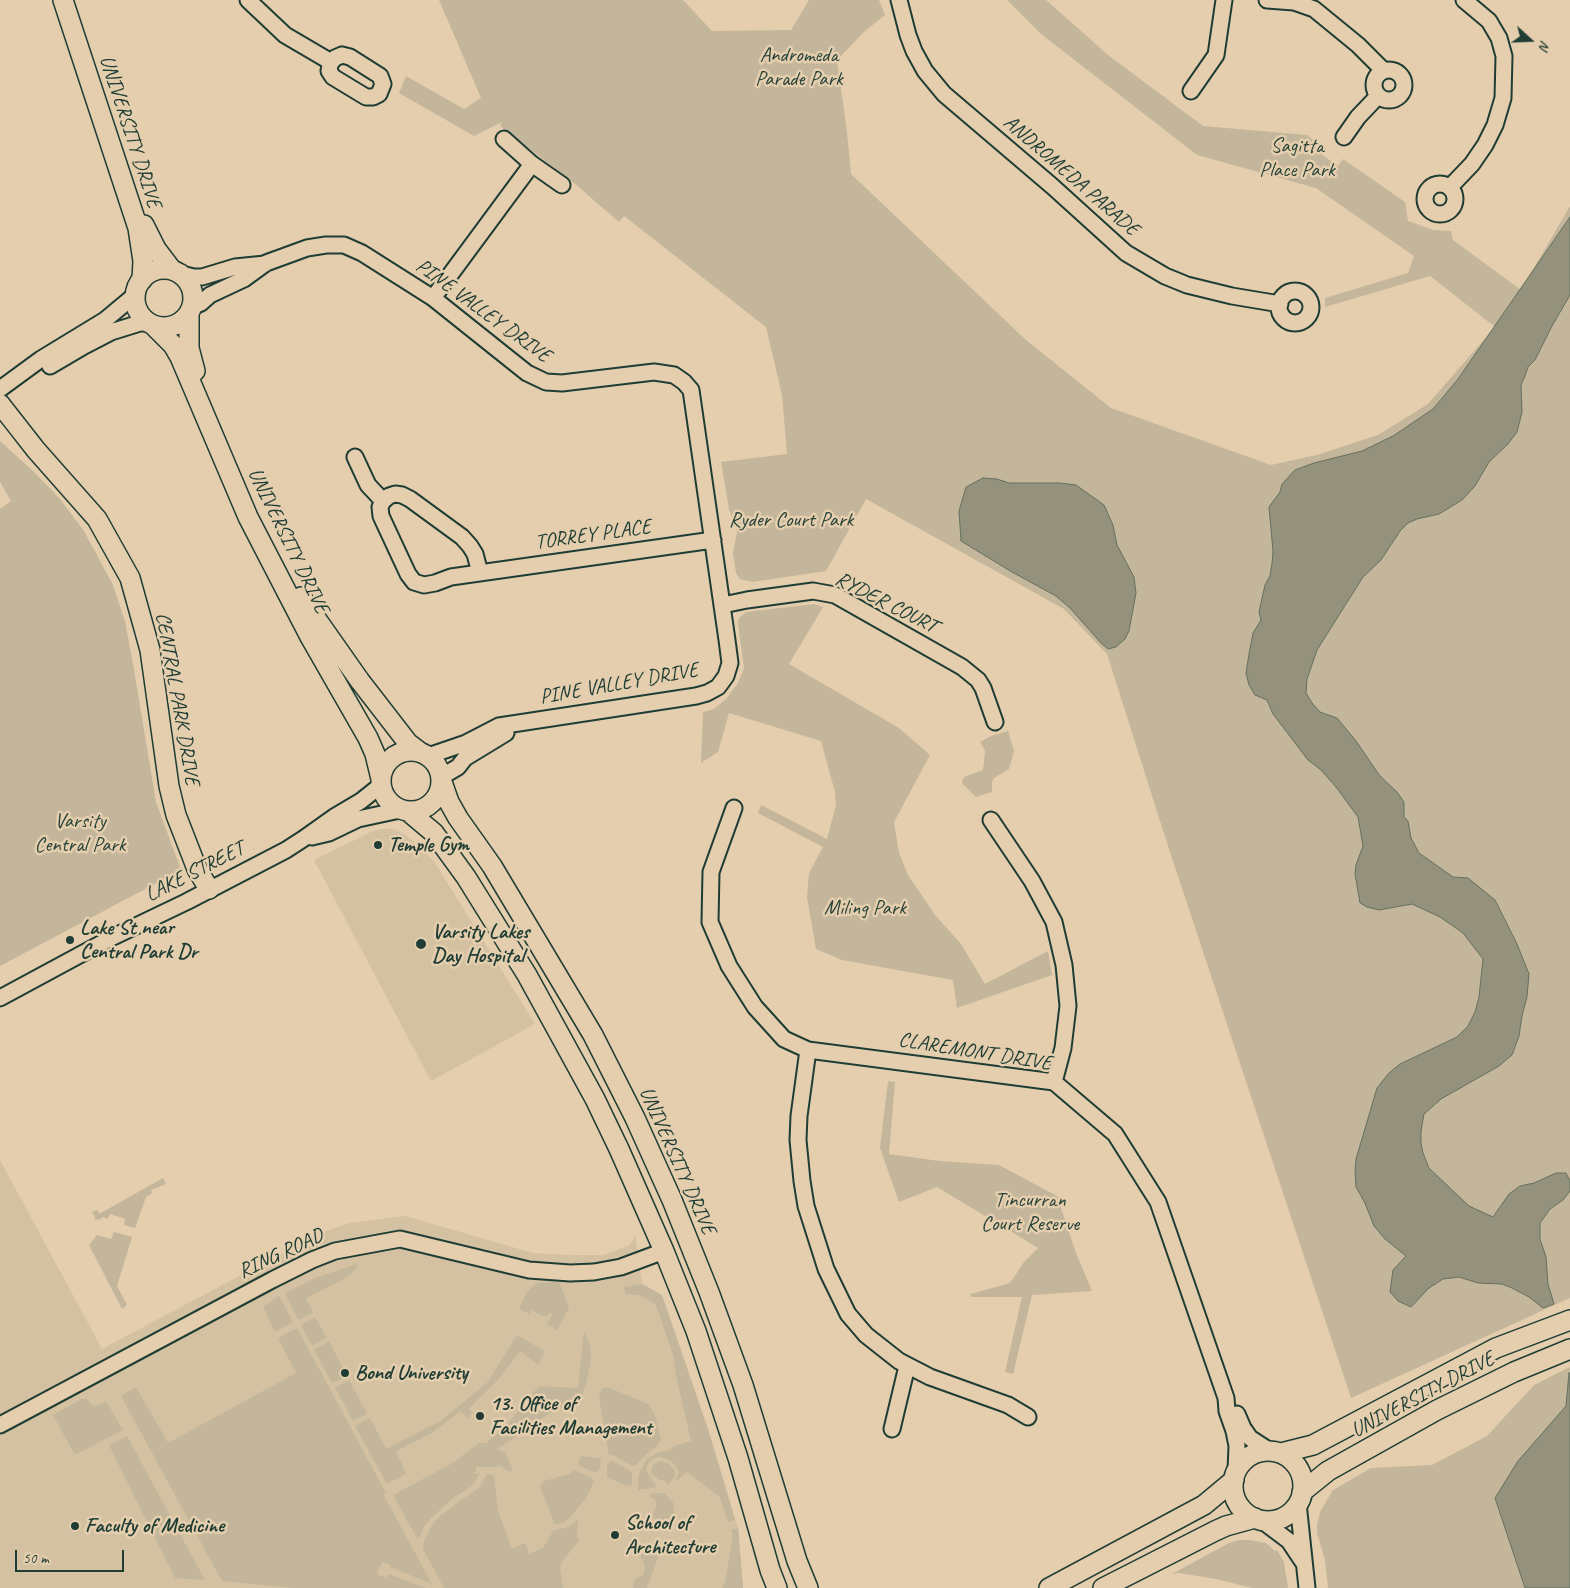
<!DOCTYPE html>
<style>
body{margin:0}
#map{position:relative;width:1570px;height:1588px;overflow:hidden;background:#e4cead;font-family:Caveat,sans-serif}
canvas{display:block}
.north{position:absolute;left:1505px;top:15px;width:50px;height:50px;-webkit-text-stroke:4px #e4cead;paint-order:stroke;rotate:110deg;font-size:14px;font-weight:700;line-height:20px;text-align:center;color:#1f3d34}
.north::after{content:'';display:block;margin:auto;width:18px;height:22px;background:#1f3d34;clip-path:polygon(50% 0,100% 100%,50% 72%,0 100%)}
.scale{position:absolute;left:15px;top:1550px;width:109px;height:22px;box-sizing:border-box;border:2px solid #1f3d34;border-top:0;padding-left:6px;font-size:15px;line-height:18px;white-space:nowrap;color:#1f3d34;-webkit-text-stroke:4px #e4cead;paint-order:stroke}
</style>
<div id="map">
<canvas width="1570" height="1588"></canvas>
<div class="north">N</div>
<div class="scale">50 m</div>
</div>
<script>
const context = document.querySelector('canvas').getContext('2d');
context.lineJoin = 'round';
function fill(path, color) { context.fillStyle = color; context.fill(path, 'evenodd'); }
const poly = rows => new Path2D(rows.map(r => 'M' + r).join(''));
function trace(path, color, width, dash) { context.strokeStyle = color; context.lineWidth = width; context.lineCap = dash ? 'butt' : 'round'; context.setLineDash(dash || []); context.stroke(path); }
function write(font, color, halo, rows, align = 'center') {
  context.font = font + ' Caveat,sans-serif'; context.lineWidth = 5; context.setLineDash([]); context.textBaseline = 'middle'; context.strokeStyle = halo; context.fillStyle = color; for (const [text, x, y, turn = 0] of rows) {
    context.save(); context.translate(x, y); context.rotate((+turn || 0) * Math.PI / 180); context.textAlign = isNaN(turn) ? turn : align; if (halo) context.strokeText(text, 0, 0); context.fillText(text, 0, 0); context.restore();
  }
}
fill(poly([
 [382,829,393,829,404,834,420,847,435,863,535,1024,431,1081,314,860,373,831],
 [0,1160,102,1349,320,1233,350,1223,405,1216,533,1253,571,1255,604,1255,629,1245,633,1240,635,1234,642,1284,662,1295,709,1432,738,1528,743,1588,0,1588]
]), '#d3c1a2');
fill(poly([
 [439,0,683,0,712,31,791,30,809,0,879,0,885,15,865,31,837,60,847,132,851,174,1026,340,1111,408,1271,465,1317,455,1378,435,1428,404,1495,327,1430,276,1325,307,1325,298,1408,273,1414,256,1316,188,1197,155,1041,34,1007,0,1046,0,1108,55,1203,126,1307,135,1325,149,1322,155,1338,166,1343,159,1405,202,1408,221,1433,230,1451,231,1453,240,1521,290,1570,206,1570,1298,1351,1398,1169,849,1107,654,1064,609,866,499,826,571,752,582,740,579,736,573,733,553,737,532,729,509,721,462,787,454,782,395,766,327,624,216,619,222,574,183,500,126,502,122,474,136,399,93,406,76,464,109,481,98],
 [0,441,34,472,60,499,84,531,113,585,125,621,132,658,156,802,181,870,0,966,0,509,11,501,0,482],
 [814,604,823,607,789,664,899,728,930,755,894,822,899,853,908,875,935,915,961,944,985,984,1048,951,1052,975,957,1008,953,980,842,960,816,949,807,897,809,873,823,847,758,813,761,805,827,839,836,805,835,792,821,741,729,713,718,752,701,763,703,712,714,709,726,699,738,683,744,668,738,624,739,618,746,612],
 [1008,731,1014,751,1009,769,994,778,992,782,992,792,976,797,962,783,964,777,983,770,985,751,980,742,991,736],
 [888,1081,895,1082,889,1154,939,1161,999,1165,1057,1196,1076,1253,1092,1291,1032,1295,1013,1374,1005,1372,1022,1297,971,1297,971,1294,1010,1283,1024,1262,1038,1248,937,1187,899,1202,880,1148],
 [163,1178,166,1184,151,1190,152,1193,146,1197,135,1228,124,1225,125,1219,110,1214,108,1219,102,1217,100,1220,94,1219,95,1217,92,1212,97,1210,99,1214],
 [114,1232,132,1237,117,1286,127,1305,122,1309,89,1245,97,1235,111,1239],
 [357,1264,358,1265,351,1274,340,1281,306,1298,313,1313,298,1320,285,1293,315,1278],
 [558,1282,560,1284,569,1308,557,1330,547,1324,552,1315,550,1313,546,1316,542,1316,532,1310,529,1314,520,1309,520,1306,527,1292,534,1285,539,1283],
 [642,1284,662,1295,709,1432,735,1520,728,1522,720,1497,687,1472,676,1481,679,1472,676,1466,671,1461,661,1457,657,1457,650,1461,647,1466,646,1471,657,1487,638,1490,638,1476,646,1460,657,1453,672,1450,671,1447,691,1441,677,1380,673,1355,657,1308,655,1304,640,1295,626,1294,624,1287],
 [279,1296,293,1322,275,1332,263,1307],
 [315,1317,326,1337,312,1346,301,1325],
 [297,1328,386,1493,383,1494,432,1584,390,1567,391,1565,382,1562,377,1574,386,1578,388,1574,426,1588,293,1588,222,1581,121,1396,136,1387,168,1443,296,1373,278,1338],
 [584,1331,590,1346,591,1358,587,1380,582,1396,576,1402,556,1409,497,1449,506,1453,513,1471,509,1471,500,1466,494,1467,476,1467,475,1474,480,1473,472,1486,453,1498,431,1518,424,1527,418,1540,393,1495,451,1464,479,1443,486,1443,503,1429,539,1386,578,1388],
 [517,1335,545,1351,538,1365,520,1351,499,1379,469,1408,472,1413,467,1418,461,1411,430,1434,396,1451,406,1474,387,1484,355,1426,370,1418,386,1449,442,1420,488,1382],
 [329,1341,347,1376,332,1383,314,1350],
 [1570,1367,1566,1406,1495,1498,1525,1588,1328,1588,1325,1560,1317,1533,1317,1525,1320,1512,1333,1490,1371,1468,1432,1465,1487,1436,1534,1385],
 [349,1380,367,1414,353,1421,335,1388],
 [607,1387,644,1402,649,1405,655,1415,661,1440,657,1446,646,1454,636,1465,631,1465,613,1455,609,1455,599,1397,602,1388],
 [82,1399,87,1399,94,1407,106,1401,123,1430,75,1455,53,1415],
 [127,1436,205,1580,175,1578,109,1445],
 [582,1456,601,1459,600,1467,598,1471,594,1472,580,1466,578,1462],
 [611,1460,632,1472,632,1485,627,1486,607,1477,607,1466],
 [660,1461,669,1464,675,1471,674,1478,668,1485,664,1480,659,1480,651,1473,652,1466],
 [574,1470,590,1477,594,1481,587,1497,570,1517,564,1523,555,1525,540,1486,544,1481,569,1474],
 [487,1474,494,1475,498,1511,512,1549,525,1543,529,1554,543,1548,552,1533,551,1531,569,1527,578,1519,577,1536,579,1540,562,1562,560,1568,563,1588,444,1588,423,1549,424,1541,433,1524,440,1516,457,1503,480,1487],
 [664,1493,673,1502,675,1516,670,1527,659,1525,658,1521,652,1517,656,1508,656,1500,650,1497,649,1494],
 [652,1520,655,1522,655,1525,646,1550,659,1555,647,1588,633,1588,635,1579,643,1575,645,1570,644,1564,640,1556,642,1555,651,1536,653,1527,651,1525],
 [738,1528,743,1588,722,1588,725,1582,733,1536,731,1530],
 [1239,1540,1249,1540,1266,1543,1275,1551,1277,1550,1284,1562,1288,1588,1252,1588,1216,1579,1179,1573,1172,1574,1229,1543]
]), '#c4b69a');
const water = poly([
 [1570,217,1570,295,1552,326,1535,360,1528,367,1525,376,1521,385,1522,412,1517,432,1508,444,1489,462,1475,486,1462,500,1439,514,1417,519,1408,523,1400,531,1381,560,1363,577,1317,650,1307,679,1306,693,1312,703,1320,712,1337,718,1356,741,1380,776,1397,792,1404,802,1404,817,1408,821,1411,838,1419,853,1453,877,1468,878,1495,900,1517,944,1529,974,1527,997,1522,1016,1519,1036,1512,1055,1499,1066,1441,1099,1424,1114,1421,1131,1421,1143,1423,1153,1429,1168,1469,1206,1493,1217,1509,1194,1520,1186,1534,1183,1556,1173,1566,1173,1570,1181,1570,1191,1563,1200,1550,1209,1540,1223,1540,1239,1546,1257,1548,1284,1554,1304,1543,1308,1529,1297,1512,1288,1502,1284,1478,1283,1459,1277,1443,1279,1429,1288,1411,1307,1398,1301,1390,1292,1393,1270,1406,1256,1385,1239,1374,1226,1365,1203,1356,1187,1355,1171,1356,1159,1377,1088,1389,1073,1400,1064,1457,1037,1468,1026,1475,1012,1479,997,1483,959,1463,933,1440,917,1412,904,1379,910,1367,907,1360,903,1355,874,1356,865,1363,846,1358,817,1336,787,1321,770,1308,760,1273,714,1267,700,1255,695,1249,685,1246,673,1249,654,1253,633,1261,620,1259,612,1265,585,1270,576,1272,564,1273,551,1269,507,1280,492,1282,484,1295,470,1314,463,1362,451,1393,436,1433,409,1458,379,1570,217],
 [983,478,997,479,1009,483,1060,483,1076,485,1104,505,1113,525,1117,545,1134,577,1136,593,1129,631,1125,639,1116,647,1108,649,1101,643,1070,608,1056,596,1012,572,961,541,959,511,966,487,983,478],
 [1569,1373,1570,1373,1570,1588,1525,1588,1495,1498,1518,1461,1566,1406,1569,1373]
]);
fill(water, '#94927c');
trace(water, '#65705f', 1);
const minor = poly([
 [248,0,285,35,331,62],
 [899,0,908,35,914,51,925,71,944,94,1052,186,1126,253,1165,276,1187,285,1232,296,1280,304],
 [1267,0,1294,2,1314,9,1358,45,1384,71],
 [342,55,350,57,380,76,383,84,379,94,373,97,366,97,333,77,329,71,330,64,335,58,342,55],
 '1374 85a15 15 0 1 1 30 0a15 15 0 1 1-30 0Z',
 [1191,91,1216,55,1224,0],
 [1344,137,1358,117,1378,96],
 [504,139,532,164,562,185],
 '1425 199a15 15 0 1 1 30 0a15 15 0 1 1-30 0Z',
 [1450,187,1472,164,1485,145,1495,125,1503,98,1504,56,1499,38,1489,21,1464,0],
 [177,273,194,277,202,277,235,267,265,264],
 '1279 307a16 16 0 1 1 32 0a16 16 0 1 1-32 0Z',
 [433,298,532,164],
 [192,307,201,303,210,295,244,279,266,263,307,248,326,245,344,245,362,253,433,298,527,373,546,382,562,383,654,372,674,375,684,382,691,390,727,640,730,663,726,676,718,687,707,693,696,696,499,726,466,743,428,756],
 [50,366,84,346,111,332,140,323,148,323],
 [0,389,41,359,105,320,135,295],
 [355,457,368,485,383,501],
 [480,573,475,554,470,546,462,537,410,499,402,495,395,494,389,496,383,501,380,507,381,516,408,574,414,582,424,585,435,583,451,577,713,540],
 [723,605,747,600,813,591,835,595,962,667,978,680,983,688,995,722],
 [441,777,458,767,465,758,506,733],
 [734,808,711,872,710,922,729,966,755,1007,784,1039,808,1050,1054,1082,1115,1134,1158,1202,1226,1398,1227,1411,1234,1431,1237,1446,1236,1471],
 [991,820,1032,881,1054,922,1064,965,1068,1006,1063,1048,1054,1082],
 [312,837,329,833,358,819,400,810],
 [0,998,113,937,186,902,286,850,303,839,334,817,361,801,381,785],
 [808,1050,799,1116,798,1140,802,1181,806,1206,826,1269,848,1314,866,1335,899,1361,930,1377,1008,1405,1028,1417],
 [1237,1414,1243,1428,1250,1438,1270,1451],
 [0,1425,272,1280,312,1260,335,1251,400,1239,529,1270,570,1273,594,1272,621,1267,664,1251],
 [892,1429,907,1366],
 [1298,1503,1307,1588],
 [1261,1520,1289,1541,1303,1562]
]);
const tertiary = poly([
 [63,0,138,228,143,261,142,280],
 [144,225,156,249,172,270],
 '135 298a29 29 0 1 1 58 0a29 29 0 1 1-58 0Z',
 [189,313,189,348,195,371],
 [153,325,173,345,180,357,248,517,309,635,368,738,375,754,381,779],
 [0,404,36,450,97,519,130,578,150,650,169,786,176,815,185,838,197,869,209,889],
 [301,597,360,681,408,743,420,752],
 '381 781a30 30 0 1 1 60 0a30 30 0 1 1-60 0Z',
 [442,782,449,802,458,818,492,866,593,1035,635,1118,672,1200,709,1292,743,1385,797,1561,808,1588],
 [409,812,434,833,466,877,527,975,595,1099,619,1149,664,1251,696,1331,738,1458,770,1570,777,1588],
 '1233 1486a35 35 0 1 1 70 0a35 35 0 1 1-70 0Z',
 [1281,1453,1313,1445,1496,1348,1570,1320],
 [1302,1492,1328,1471,1437,1410,1514,1372,1570,1349],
 [1049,1588,1204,1505,1234,1480],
 [1103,1588,1215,1531,1226,1526,1255,1518]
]);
trace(minor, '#1f3d34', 19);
trace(tertiary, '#1f3d34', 22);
trace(minor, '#e4cead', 15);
trace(tertiary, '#e4cead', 19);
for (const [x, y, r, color] of [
 [378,845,5,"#1f3d34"],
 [70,940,5,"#1f3d34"],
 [421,944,6,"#1f3d34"],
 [345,1373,5,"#1f3d34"],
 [480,1416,5,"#1f3d34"],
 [75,1526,5,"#1f3d34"],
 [615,1535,5,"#1f3d34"]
]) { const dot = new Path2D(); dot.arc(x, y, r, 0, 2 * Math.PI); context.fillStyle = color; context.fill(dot); trace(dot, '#e4cead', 2); }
write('21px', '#274339', '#e4cead', [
 ["Andromeda",799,55],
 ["Parade Park",799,79],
 ["Sagitta",1297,146],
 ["Place Park",1297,170],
 ["Ryder Court Park",791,520],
 ["Varsity",80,821],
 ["Central Park",80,845],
 ["Miling Park",865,908],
 ["Tincurran",1030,1200],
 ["Court Reserve",1030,1224]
]);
write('21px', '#1f3d34', '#e4cead', [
 ["UNIVERSITY DRIVE",130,132,72],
 ["ANDROMEDA PARADE",1071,176,41],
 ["PINE VALLEY DRIVE",483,311,36],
 ["TORREY PLACE",593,535,-8],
 ["UNIVERSITY DRIVE",288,541,64],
 ["RYDER COURT",886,603,27],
 ["PINE VALLEY DRIVE",619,684,-10],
 ["CENTRAL PARK DRIVE",177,699,80],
 ["LAKE STREET",195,872,-27],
 ["CLAREMONT DRIVE",975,1052,9],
 ["UNIVERSITY DRIVE",677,1161,66],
 ["RING ROAD",281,1254,-25],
 ["UNIVERSITY DRIVE",1423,1395,-28]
]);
write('bold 21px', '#1f3d34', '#e4cead', [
 ["Temple Gym",388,845],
 ["Lake St near",80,928],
 ["Central Park Dr",80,952],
 ["Varsity Lakes",432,932],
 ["Day Hospital",432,956],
 ["Bond University",355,1373],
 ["13. Office of",490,1404],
 ["Facilities Management",490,1428],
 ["School of",625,1523],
 ["Architecture",625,1547],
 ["Faculty of Medicine",85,1526]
], 'left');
</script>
